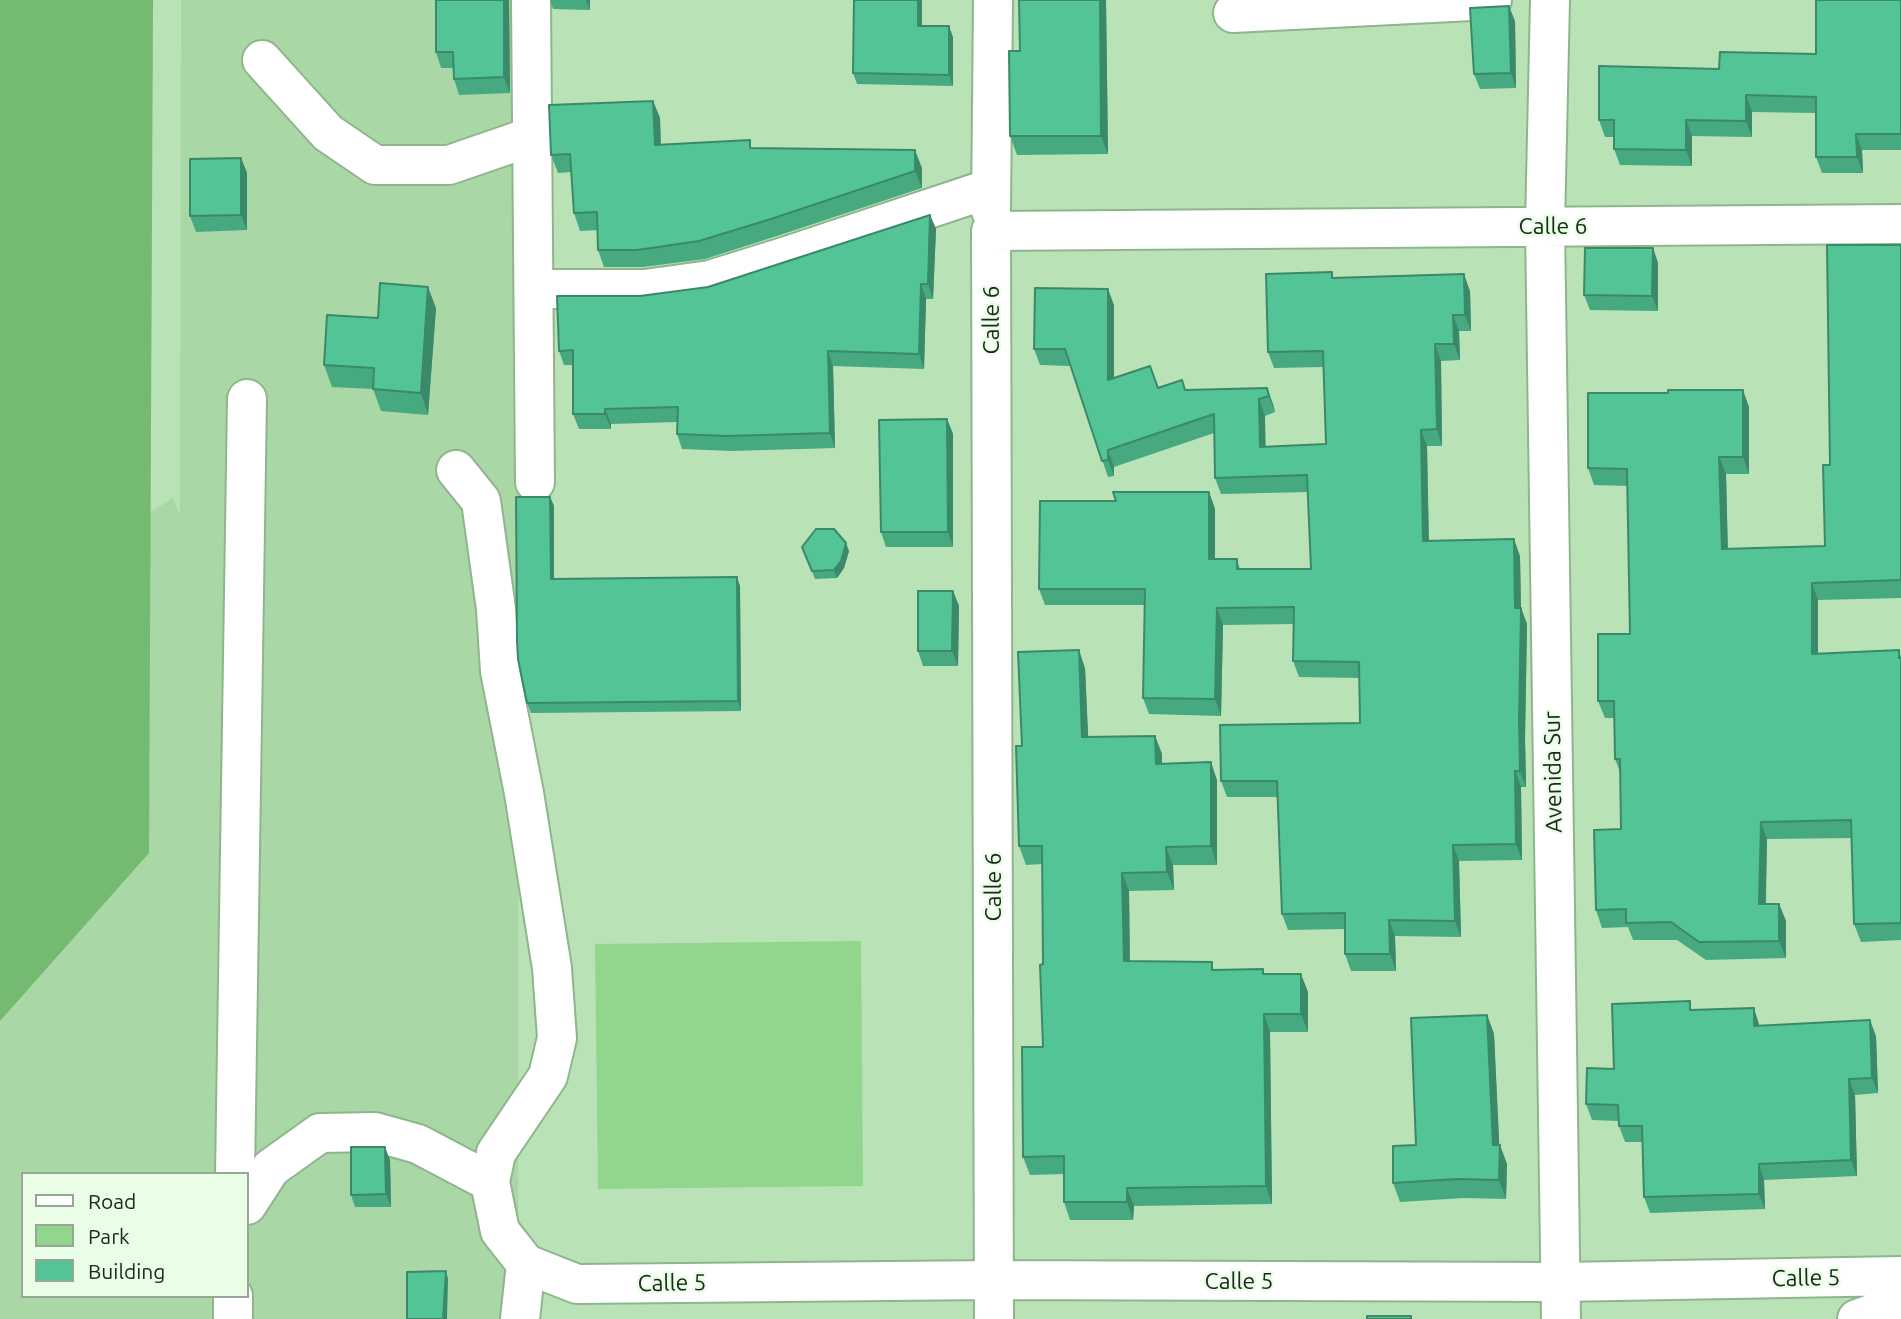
<!DOCTYPE html>
<style>
body{margin:0}
#map{position:relative;width:1901px;height:1319px;overflow:hidden;background:#bae2b7;font-family:Ubuntu,sans-serif}
canvas{display:block}
.legend{position:absolute;left:21px;top:1172px;width:228px;height:126px;box-sizing:border-box;background:#e9fde7;border:2px solid #96a895;margin:0;padding:9px 12px;list-style:none;font-size:21px;color:#1a2919}
.legend li{display:flex;align-items:center;gap:14px;height:35px}
.legend b{width:35px;border:2px solid #96a895}
</style>
<div id="map">
<canvas width="1901" height="1319"></canvas>
<ul class="legend">
<li><b style="height:9px;background:#fff"></b>Road</li>
<li><b style="height:19px;background:#92d68d"></b>Park</li>
<li><b style="height:19px;background:#53c495"></b>Building</li>
</ul>
</div>
<script>
const context = document.querySelector('canvas').getContext('2d');
context.lineJoin = 'round';
function fill(path, color) { context.fillStyle = color; context.fill(path, 'evenodd'); }
const poly = rows => new Path2D(rows.map(r => 'M' + r).join(''));
function trace(path, color, width, dash) { context.strokeStyle = color; context.lineWidth = width; context.lineCap = dash ? 'butt' : 'round'; context.setLineDash(dash || []); context.stroke(path); }
function write(font, color, halo, rows, align = 'center') {
  context.font = font + ' Ubuntu,sans-serif'; context.lineWidth = 5; context.setLineDash([]); context.textBaseline = 'middle'; context.strokeStyle = halo; context.fillStyle = color; for (const [text, x, y, turn = 0] of rows) {
    context.save(); context.translate(x, y); context.rotate((+turn || 0) * Math.PI / 180); context.textAlign = isNaN(turn) ? turn : align; if (halo) context.strokeText(text, 0, 0); context.fillText(text, 0, 0); context.restore();
  }
}
fill(poly([
 [181,0,519,0,518,1319,0,1319,0,606,173,498,180,515],
 [23,1174,247,1174,247,1296,23,1296]
]), '#aad7a6');
fill(poly([
 [861,941,863,1186,598,1189,595,944]
]), '#92d68d');
fill(poly([
 [0,0,153,0,149,853,0,1021]
]), '#74ba70');
const minor = poly([
 [531,0,535,482],
 [1550,0,1545,226,1561,1319],
 [1233,13,1492,0],
 [262,60,328,133,375,165,449,165,533,136],
 [991,211,993,0],
 [534,289,645,289,710,280,784,257,991,188],
 [456,470,481,501,496,609,500,671,524,793,552,968,557,1038,548,1076,496,1153,490,1182,500,1231,526,1264,577,1284,994,1280,1561,1282,1901,1276],
 [235,1174,247,399],
 [247,1205,271,1168,320,1133,375,1132,418,1144,490,1182],
 [233,1319,233,1296],
 [520,1319,526,1264],
 [994,1319,991,231,1901,224],
 [1857,1319,1901,1303]
]);
trace(minor, '#8eb58c', 42);
trace(minor, '#fff', 38);
fill(poly([
 [509,0,510,93,459,95,454,79,453,68,441,68,436,52],
 [550,0,590,0,590,10,553,9],
 [922,0,922,26,953,37,953,86,857,84,853,73],
 [1019,0,1106,0,1108,154,1017,155,1010,136,1020,51],
 [1901,0,1901,150,1862,150,1863,173,1822,173,1816,157,1816,113,1752,112,1752,137,1692,136,1692,166,1620,165,1614,149,1614,137,1605,137,1599,120,1719,69,1816,54],
 [1515,21,1516,88,1480,89,1474,74],
 [653,101,660,118,661,144,753,148,922,168,922,188,777,236,705,259,643,267,604,267,598,250,598,230,580,231,574,213,571,172,558,173,551,155],
 [241,158,247,173,247,230,196,232,190,216],
 [930,215,936,229,933,299,926,299,924,369,833,366,835,448,732,451,682,449,677,434,677,422,611,424,611,429,579,429,573,414,573,365,564,365,559,351,640,296,708,287],
 [1901,245,1901,598,1818,600,1818,654,1899,650,1901,657,1901,940,1861,942,1854,924,1852,838,1767,839,1766,904,1779,904,1786,921,1786,958,1706,960,1677,940,1633,940,1628,927,1602,928,1596,910,1621,829,1620,772,1615,759,1614,718,1605,718,1598,701,1630,634,1627,486,1594,485,1588,468,1668,393,1749,407,1749,474,1726,474,1728,549,1825,546,1830,465],
 [1653,248,1658,263,1658,311,1590,310,1584,295],
 [1334,278,1470,291,1471,331,1459,331,1460,360,1441,361,1442,446,1427,446,1429,541,1520,556,1521,608,1527,624,1525,738,1526,787,1521,787,1522,860,1459,861,1461,937,1395,936,1396,971,1351,971,1345,954,1345,929,1288,930,1282,914,1277,797,1227,797,1221,781,1360,723,1359,678,1299,677,1293,661,1294,624,1223,625,1221,716,1149,714,1143,698,1145,605,1045,605,1039,589,1116,501,1209,492,1215,509,1215,559,1237,559,1240,569,1311,569,1308,492,1221,494,1215,478,1214,433,1114,467,1114,476,1108,477,1070,366,1040,365,1034,349,1114,305,1114,378,1158,388,1186,390,1267,388,1273,404,1275,412,1265,416,1265,447,1326,444,1323,367,1274,368,1268,352],
 [436,308,428,415,381,411,373,389,332,387,324,365,378,318],
 [947,419,953,434,953,547,886,547,881,532],
 [550,497,554,506,554,579,740,586,741,711,531,713,527,703],
 [802,547,849,551,844,568,837,578,815,579],
 [953,591,959,606,958,666,923,666,918,651],
 [1085,668,1088,737,1155,736,1162,754,1162,763,1217,780,1217,865,1173,865,1174,890,1129,891,1130,961,1265,974,1308,992,1308,1032,1270,1032,1272,1204,1134,1206,1133,1220,1070,1220,1064,1202,1064,1174,1030,1175,1023,1157,1043,1047,1043,964,1042,864,1026,865,1019,846,1022,746],
 [1693,1010,1759,1024,1759,1025,1876,1036,1878,1093,1855,1095,1857,1176,1764,1180,1765,1209,1650,1213,1644,1197,1643,1142,1625,1142,1619,1126,1619,1121,1592,1120,1586,1104,1614,1069],
 [1487,1015,1494,1034,1499,1145,1507,1164,1506,1199,1464,1198,1400,1202,1393,1183,1416,1145],
 [390,1160,391,1207,355,1207,351,1195]
]), '#47a980');
fill(poly([
 [504,0,509,0,510,93,504,77],
 [586,0,590,0,590,10],
 [918,0,922,0,922,37,918,26],
 [1100,0,1106,0,1108,154,1101,136],
 [1509,6,1515,21,1516,88,1511,73],
 [949,26,953,37,953,86,949,75],
 [1746,95,1752,112,1752,137,1746,121],
 [653,101,660,118,661,162,655,145],
 [1686,120,1692,136,1692,166,1686,150],
 [1856,134,1862,150,1863,173,1857,157],
 [915,150,922,168,922,188,915,171],
 [241,158,247,173,247,230,241,215],
 [930,215,936,229,933,299,928,284],
 [1653,248,1658,263,1658,311,1652,296],
 [1464,274,1470,291,1471,331,1465,315],
 [921,284,926,299,924,369,919,354],
 [428,287,436,308,428,415,421,393],
 [1108,289,1114,305,1114,397,1108,380],
 [1453,315,1459,331,1460,360,1454,344],
 [1435,344,1441,361,1442,446,1437,429],
 [828,351,833,366,835,448,830,433],
 [1267,388,1273,404,1275,412,1269,396],
 [1743,390,1749,407,1749,474,1743,457],
 [1259,399,1265,416,1266,463,1260,447],
 [605,409,611,424,611,429,605,414],
 [947,419,953,434,953,547,948,532],
 [1421,430,1427,446,1429,557,1423,541],
 [1108,450,1114,467,1114,476,1108,460],
 [1719,457,1726,474,1728,566,1722,549],
 [1209,492,1215,509,1215,576,1209,559],
 [550,497,554,506,554,588,551,579],
 [1514,539,1520,556,1521,612,1521,608,1527,624,1525,738,1526,787,1520,771,1515,608],
 [846,543,849,551,844,568,837,578,834,570],
 [737,577,740,586,741,711,738,701],
 [1812,583,1818,600,1818,672,1812,654],
 [953,591,959,606,958,666,952,651],
 [1217,608,1223,625,1221,716,1215,699],
 [1079,650,1085,668,1089,755,1082,737],
 [1155,736,1162,754,1162,782,1156,764],
 [1211,762,1217,780,1217,865,1211,846],
 [1515,771,1521,787,1522,860,1516,844],
 [1761,822,1767,839,1765,921,1759,904],
 [1453,845,1459,861,1461,937,1455,921],
 [1166,847,1173,865,1174,890,1167,872],
 [1122,873,1129,891,1130,979,1124,961],
 [1779,904,1786,921,1786,958,1779,941],
 [1389,920,1395,936,1396,971,1390,954],
 [1301,974,1308,992,1308,1032,1301,1014],
 [1754,1008,1759,1024,1760,1041,1754,1026],
 [1264,1014,1270,1032,1272,1204,1266,1186],
 [1487,1015,1494,1034,1500,1159,1500,1145,1507,1164,1506,1199,1499,1180,1493,1145],
 [1870,1020,1876,1036,1878,1093,1872,1078],
 [1849,1079,1855,1095,1857,1176,1851,1160],
 [385,1147,390,1160,391,1207,386,1194],
 [1759,1164,1764,1180,1765,1209,1759,1194],
 [1127,1188,1134,1206,1133,1220,1127,1202],
 [446,1271,448,1279,447,1319,443,1319]
]), '#3a8968');
const building = poly([
 [436,0,504,0,504,77,454,79,453,52,436,52,436,0],
 [854,0,918,0,918,26,949,26,949,75,853,73,854,0],
 [1019,0,1100,0,1101,136,1010,136,1009,51,1020,51,1019,0],
 [1816,0,1901,0,1901,134,1856,134,1857,157,1816,157,1816,97,1746,95,1746,121,1686,120,1686,150,1614,149,1614,120,1599,120,1599,66,1719,69,1720,52,1816,54,1816,0],
 [1509,6,1511,73,1474,74,1470,8,1509,6],
 [653,101,655,145,750,140,750,148,915,150,915,171,771,219,699,241,637,250,598,250,597,212,574,213,570,154,551,155,549,105,653,101],
 [241,158,241,215,190,216,190,159,241,158],
 [930,215,928,284,921,284,919,354,828,351,830,433,727,436,677,434,678,407,605,409,605,414,573,414,573,350,559,351,557,296,640,296,708,287,930,215],
 [1827,245,1901,245,1901,580,1812,583,1812,654,1899,650,1899,658,1901,658,1901,923,1854,924,1851,820,1761,822,1759,904,1779,904,1779,941,1699,942,1671,922,1626,923,1626,909,1596,910,1594,830,1621,829,1620,759,1615,759,1614,701,1598,701,1598,634,1630,634,1627,469,1588,468,1588,393,1668,393,1668,390,1743,390,1743,457,1719,457,1722,549,1825,546,1823,465,1830,465,1827,245],
 [1585,248,1653,248,1652,296,1584,295,1585,248],
 [1332,272,1332,278,1464,274,1465,315,1453,315,1454,344,1435,344,1437,429,1421,430,1423,541,1514,539,1515,608,1521,608,1519,721,1520,771,1515,771,1516,844,1453,845,1455,921,1389,920,1390,954,1345,954,1345,913,1282,914,1277,781,1221,781,1220,725,1360,723,1359,662,1293,661,1294,607,1217,608,1215,699,1143,698,1145,589,1039,589,1040,501,1116,501,1113,492,1209,492,1209,559,1237,559,1237,569,1311,569,1307,475,1215,478,1214,414,1108,450,1108,460,1102,461,1065,349,1034,349,1035,288,1108,289,1108,380,1150,366,1158,388,1182,380,1185,390,1267,388,1269,396,1259,399,1260,447,1326,444,1323,351,1268,352,1266,274,1332,272],
 [380,283,428,287,421,393,373,389,374,368,324,365,327,315,378,318,380,283],
 [947,419,948,532,881,532,879,420,947,419],
 [516,497,550,497,551,579,737,577,738,701,527,703,518,659,517,641,516,497],
 [816,529,834,529,846,543,841,561,834,570,812,571,802,547,816,529],
 [918,591,953,591,952,651,918,651,918,591],
 [1079,650,1082,737,1155,736,1156,764,1211,762,1211,846,1166,847,1167,872,1122,873,1124,961,1212,962,1212,970,1263,969,1263,974,1301,974,1301,1014,1264,1014,1266,1186,1127,1188,1127,1202,1064,1202,1064,1156,1023,1157,1022,1047,1043,1047,1040,965,1043,964,1042,846,1019,846,1016,746,1022,746,1018,652,1079,650],
 [1690,1001,1690,1010,1754,1008,1754,1026,1870,1020,1872,1078,1849,1079,1851,1160,1759,1164,1759,1194,1644,1197,1642,1126,1619,1126,1618,1105,1586,1104,1587,1068,1614,1069,1612,1004,1690,1001],
 [1487,1015,1493,1145,1500,1145,1499,1180,1457,1179,1393,1183,1393,1146,1416,1145,1411,1018,1487,1015],
 [351,1147,385,1147,386,1194,351,1195,351,1147],
 [446,1271,443,1319,407,1319,407,1272,446,1271],
 [1367,1316,1411,1316,1411,1319,1367,1319,1367,1316]
]);
fill(building, '#53c495');
trace(building, '#3a8968', 2);
write('23px', '#1a2919', '#e9fde7', [
 ["Calle 6",1553,226],
 ["Calle 6",991,320,-90],
 ["Avenida Sur",1553,772,-91],
 ["Calle 6",993,887,-90],
 ["Calle 5",1806,1278,-1],
 ["Calle 5",1239,1281],
 ["Calle 5",672,1283,-1]
]);
</script>
